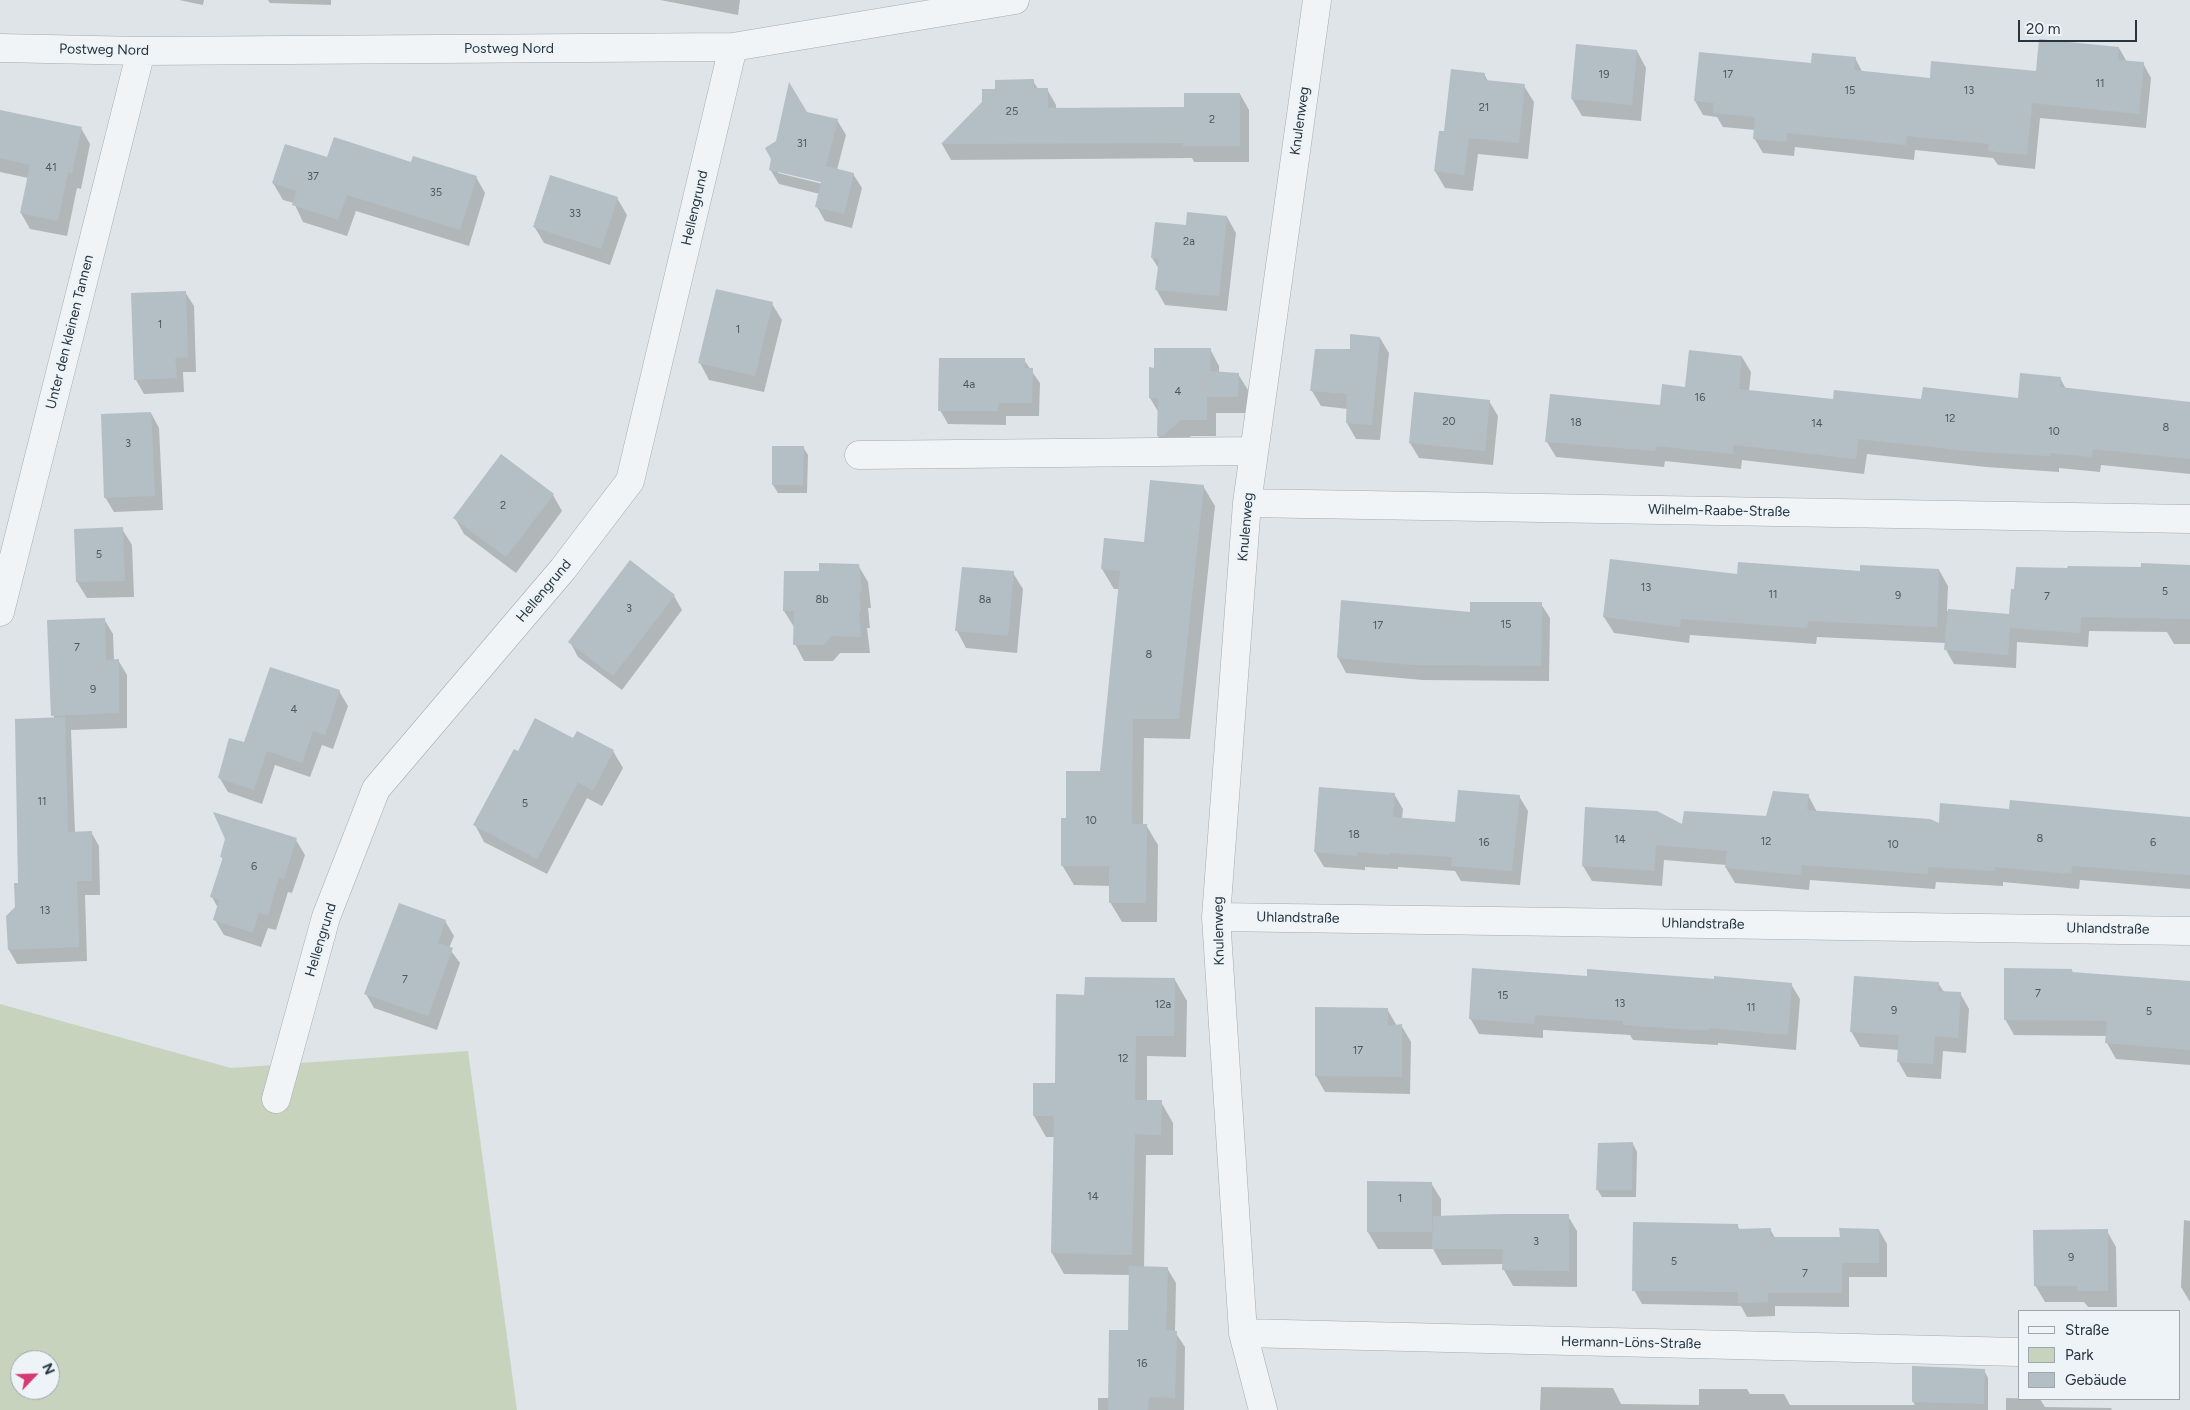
<!DOCTYPE html>
<meta charset="utf-8">
<style>
body{margin:0}
#map{position:relative;width:2190px;height:1410px;overflow:hidden;background:#dee4e8;font-family:Figtree,sans-serif}
canvas{display:block}
.legend{position:absolute;left:2018px;top:1310px;width:162px;height:90px;box-sizing:border-box;background:#edf3f6;border:1px solid #9da7ad;margin:0;padding:6px 9px;list-style:none;font-size:15px;color:#263540}
.legend li{display:flex;align-items:center;gap:10px;height:25px}
.legend b{width:25px;border:1px solid #9da7ad}
.north{position:absolute;left:10px;top:1350px;width:50px;height:50px;box-sizing:border-box;background:#edf3f6;border:1px solid #9da7ad;border-radius:50%;rotate:66deg;font-size:14px;font-weight:700;line-height:20px;text-align:center;color:#263540}
.north::after{content:'';display:block;margin:auto;width:18px;height:22px;background:#d73972;clip-path:polygon(50% 0,100% 100%,50% 72%,0 100%)}
.scale{position:absolute;left:2018px;top:20px;width:119px;height:22px;box-sizing:border-box;border:2px solid #263540;border-top:0;padding-left:6px;font-size:15px;line-height:18px;white-space:nowrap;color:#263540;-webkit-text-stroke:4px #edf3f6;paint-order:stroke}
</style>
<div id="map">
<canvas width="2190" height="1410"></canvas>
<ul class="legend">
<li><b style="height:6px;background:#f0f4f6"></b>Straße</li>
<li><b style="height:14px;background:#c8d3be"></b>Park</li>
<li><b style="height:14px;background:#b4bec5"></b>Gebäude</li>
</ul>
<div class="north">N</div>
<div class="scale">20 m</div>
</div>
<script>
const context = document.querySelector('canvas').getContext('2d');
context.lineJoin = 'round';
function fill(path, color) { context.fillStyle = color; context.fill(path, 'evenodd'); }
const poly = rows => new Path2D(rows.map(r => 'M' + r).join(''));
function trace(path, color, width, dash) { context.strokeStyle = color; context.lineWidth = width; context.lineCap = dash ? 'butt' : 'round'; context.setLineDash(dash || []); context.stroke(path); }
function write(font, color, halo, rows, align = 'center') {
  context.font = font + ' Figtree,sans-serif'; context.lineWidth = 5; context.setLineDash([]); context.textBaseline = 'middle'; context.strokeStyle = halo; context.fillStyle = color; for (const [text, x, y, turn = 0] of rows) {
    context.save(); context.translate(x, y); context.rotate((+turn || 0) * Math.PI / 180); context.textAlign = isNaN(turn) ? turn : align; if (halo) context.strokeText(text, 0, 0); context.fillText(text, 0, 0); context.restore();
  }
}
fill(poly([
 [0,1004,231,1068,468,1051,517,1410,0,1410],
 [20,1360,50,1360,50,1390,20,1390]
]), '#c8d3be');
fill(poly([
 [179,0,204,0,203,5],
 [268,0,331,0,331,5,270,3],
 [660,0,740,0,738,15],
 [1577,46,1637,51,1646,68,1641,121,1582,116,1572,99],
 [2119,48,2127,62,2143,63,2151,78,2146,128,2040,118,2035,169,1998,165,1993,158,1915,150,1914,160,1795,147,1794,156,1763,153,1754,138,1755,130,1723,127,1717,117,1703,115,1695,101,1812,64,1855,58,1863,73,1931,79,2037,73],
 [1484,74,1488,81,1524,86,1534,102,1528,159,1478,154,1473,191,1445,188,1435,171],
 [1033,81,1038,89,1047,89,1056,105,1056,109,1185,109,1240,94,1249,110,1249,162,1194,162,1192,158,951,160,942,144,996,90],
 [0,111,81,128,90,144,81,189,77,188,67,236,30,229,21,213,28,178,0,172],
 [807,113,837,120,846,135,837,170,853,174,862,188,852,228,825,221,817,207,820,194,779,184,770,169,777,142],
 [778,171,827,183,827,185,778,173],
 [328,159,412,163,476,177,485,193,469,246,356,211,347,236,303,222,294,203,283,200,273,183],
 [617,198,627,215,610,265,544,243,534,226],
 [1227,217,1236,233,1227,311,1165,305,1156,289,1159,269,1152,258,1187,227],
 [185,292,194,306,196,372,183,372,184,392,144,394,136,380],
 [772,304,782,320,764,392,709,380,700,363],
 [1380,338,1389,353,1380,440,1356,439,1347,423,1348,409,1321,406,1312,391,1351,350],
 [1210,349,1219,366,1219,373,1238,374,1248,390,1247,413,1216,413,1216,436,1191,436,1173,453,1168,453,1158,436,1159,413,1150,398,1155,369],
 [1742,357,1751,372,1749,391,1834,401,2019,399,2060,378,2066,389,2190,403,2190,474,2101,465,2100,472,2059,468,2059,472,1986,467,1867,454,1864,474,1742,460,1741,469,1665,461,1664,467,1556,457,1547,442,1661,406,1686,388],
 [1024,360,1040,383,1039,416,1006,416,1006,425,948,424,940,410],
 [1489,401,1498,416,1493,465,1419,458,1410,443],
 [151,413,159,428,163,510,114,512,105,497],
 [803,447,808,455,807,493,778,493,773,485],
 [1203,486,1215,506,1190,739,1144,738,1143,825,1146,825,1158,845,1157,922,1122,922,1110,902,1111,886,1074,885,1062,865,1067,819,1102,772,1119,589,1114,589,1102,569,1145,543],
 [553,495,562,511,516,573,464,534,455,518],
 [122,529,132,545,134,597,87,598,77,582],
 [858,565,868,582,871,608,868,608,870,628,867,628,870,653,840,653,833,661,804,661,795,644,794,627,784,611,820,572],
 [2190,566,2190,644,2174,644,2167,632,2089,631,2088,647,2017,642,2016,668,1954,664,1946,650,1946,643,1817,637,1816,644,1690,635,1689,643,1614,633,1604,617,1738,576,1939,570,1948,586,1947,611,2010,615,2142,568],
 [1013,573,1023,589,1017,653,966,648,957,631],
 [674,596,682,610,622,690,578,657,570,642],
 [1342,602,1471,613,1541,604,1550,618,1549,681,1422,680,1346,673,1338,658],
 [104,619,113,634,114,660,118,660,127,675,127,728,71,730,75,833,91,832,99,846,100,895,85,895,87,961,17,964,9,950,20,884,55,719,53,715],
 [339,691,348,706,333,749,322,745,310,777,275,765,262,804,228,792,219,777,245,743],
 [574,740,613,751,623,768,602,806,587,798,547,874,484,842,475,825,519,752],
 [1394,794,1403,809,1402,819,1456,823,1519,796,1528,811,1520,885,1461,881,1455,871,1398,867,1398,869,1365,867,1365,870,1324,867,1315,852],
 [1808,795,1817,812,1940,825,2010,811,2190,818,2190,889,2080,880,2079,889,2003,882,2003,886,1936,882,1935,889,1810,880,1809,890,1735,883,1726,868,1727,865,1664,860,1662,886,1592,881,1583,866,1683,826,1767,818],
 [296,840,305,855,292,893,288,892,276,930,268,928,261,947,224,935,215,920,218,908,212,897,223,860,221,856],
 [445,921,454,936,449,948,460,963,437,1030,374,1008,366,994],
 [2072,970,2073,973,2190,982,2190,1065,2116,1059,2107,1043,2107,1036,2014,1035,2005,1019],
 [1175,980,1187,1001,1186,1057,1147,1056,1147,1102,1161,1102,1173,1123,1173,1155,1146,1155,1144,1268,1167,1268,1176,1283,1175,1332,1185,1347,1184,1410,1098,1410,1098,1398,1109,1398,1129,1331,1130,1275,1064,1274,1052,1253,1054,1137,1046,1137,1034,1116,1056,1084,1085,996],
 [1715,980,1791,984,1800,999,1796,1050,1718,1043,1718,1045,1633,1040,1630,1035,1543,1030,1543,1038,1479,1034,1470,1018],
 [1938,983,1944,992,1960,993,1969,1009,1966,1053,1943,1051,1941,1079,1907,1077,1898,1061,1899,1050,1860,1047,1851,1031],
 [1387,1009,1397,1026,1401,1025,1411,1042,1410,1094,1325,1092,1316,1076],
 [1633,1144,1637,1152,1636,1197,1602,1197,1597,1189],
 [1368,1183,1431,1183,1441,1199,1441,1217,1568,1216,1577,1231,1577,1287,1513,1286,1504,1270,1504,1264,1442,1265,1433,1249,1378,1249,1368,1232],
 [2184,1220,2190,1221,2190,1302,2181,1287],
 [1737,1225,1740,1230,1770,1229,1775,1238,1841,1238,1879,1230,1887,1244,1887,1277,1849,1277,1849,1307,1775,1306,1775,1316,1747,1317,1741,1306,1642,1304,1634,1290],
 [2107,1231,2116,1247,2117,1307,2088,1307,2084,1302,2045,1302,2035,1285],
 [1984,1370,1988,1378,1988,1410,1540,1410,1541,1387,1613,1388,1621,1404,1699,1405,1699,1389,1747,1389,1750,1394,1784,1394,1790,1405,1915,1405,1913,1402],
 [2006,1398,2040,1399,2045,1407,2111,1408,2112,1410,2006,1410]
]), '#0003');
fill(poly([
 [2039,39,2119,47,2118,60,2144,62,2139,114,2032,103,2027,155,1988,151,1989,144,1907,136,1906,145,1787,133,1786,142,1753,139,1755,117,1713,113,1714,103,1694,101,1699,52,1811,63,1812,53,1856,57,1854,70,1930,78,1931,61,2036,71],
 [1576,44,1637,50,1632,105,1571,99],
 [1451,69,1485,73,1485,80,1525,84,1519,143,1469,138,1464,175,1434,171,1439,131,1444,131],
 [1034,79,1034,88,1048,88,1048,108,1184,107,1184,93,1240,93,1240,146,1183,146,1183,143,941,144,982,102,982,89,995,89,995,80],
 [789,82,807,112,838,119,826,166,854,173,844,214,815,207,821,182,769,170,771,159,765,148,776,141],
 [0,110,82,127,72,173,68,172,58,221,20,213,30,165,0,158],
 [334,137,411,162,413,156,477,176,460,230,347,195,338,220,292,205,296,191,272,183,285,144,327,157],
 [550,175,618,197,601,249,533,227],
 [1187,212,1227,216,1219,296,1155,290,1159,259,1151,258,1155,222,1186,225],
 [716,289,773,302,755,376,698,363],
 [186,291,188,357,175,358,177,378,134,380,131,293],
 [1350,334,1380,337,1372,425,1346,423,1347,394,1310,391,1315,349,1350,349],
 [1154,348,1211,348,1210,371,1239,373,1238,397,1207,397,1207,420,1181,420,1163,436,1157,436,1158,398,1149,398,1149,367,1154,368],
 [1689,350,1742,356,1739,389,1833,399,1834,390,1921,399,1923,387,2018,398,2020,373,2061,377,2060,387,2190,402,2190,459,2093,449,2092,457,2050,453,2050,456,1977,452,1858,439,1856,459,1734,445,1733,454,1656,446,1655,451,1545,442,1550,394,1660,405,1662,384,1685,387],
 [939,358,1025,358,1025,368,1033,368,1032,403,999,403,998,411,938,411],
 [1414,392,1490,400,1485,451,1409,443],
 [151,412,155,496,104,498,101,414],
 [772,446,804,446,803,485,772,485],
 [501,454,554,494,506,557,453,518],
 [1150,480,1204,485,1200,522,1179,719,1133,719,1132,824,1147,824,1146,903,1109,903,1109,866,1061,866,1061,818,1066,818,1066,771,1100,771,1120,571,1101,569,1104,538,1144,542],
 [123,527,125,581,76,582,74,529],
 [1610,559,1737,574,1738,562,1860,571,1860,565,1939,569,1937,627,1808,621,1807,628,1681,619,1680,627,1603,617],
 [630,560,675,595,613,676,568,642],
 [819,563,859,564,862,591,859,592,861,612,859,612,861,637,831,636,824,645,793,645,794,611,783,611,784,571,819,571],
 [2141,563,2190,565,2190,619,2081,617,2080,633,2010,628,2008,655,1944,650,1948,609,2009,614,2011,589,2014,589,2016,567,2067,568,2068,566,2141,567],
 [962,567,1014,571,1008,636,955,631],
 [1341,600,1470,612,1470,602,1542,602,1541,666,1413,665,1337,658],
 [105,618,106,660,119,659,119,713,51,716,47,620],
 [270,667,340,690,325,735,313,731,302,763,267,751,254,790,218,778,229,738,244,742],
 [65,717,68,832,92,831,92,881,77,881,79,947,8,950,6,916,15,907,14,883,18,883,15,719],
 [535,718,573,738,577,731,614,750,593,791,578,782,537,859,473,825,514,749,518,751],
 [1319,787,1395,793,1393,817,1455,822,1458,790,1520,795,1512,871,1451,866,1452,857,1390,853,1390,855,1357,852,1357,856,1314,852],
 [1773,791,1809,794,1807,810,1930,819,1939,823,1940,803,2009,809,2010,800,2190,817,2190,875,2072,866,2071,874,1995,867,1995,871,1928,867,1927,874,1802,865,1801,875,1725,868,1727,851,1656,845,1654,871,1582,866,1585,807,1657,811,1682,824,1684,811,1766,816],
 [213,812,297,838,284,879,279,877,268,915,259,913,253,933,213,920,219,900,210,897,223,857,220,857,225,839],
 [399,903,446,920,438,943,453,948,428,1016,364,994],
 [1472,968,1587,976,1587,969,1714,979,1714,976,1792,983,1788,1035,1710,1028,1709,1030,1693,1030,1623,1025,1623,1021,1535,1015,1534,1024,1469,1019],
 [2004,968,2072,969,2072,972,2190,981,2190,1050,2105,1043,2107,1021,2004,1020],
 [1854,976,1939,982,1938,991,1961,992,1958,1038,1935,1036,1933,1064,1897,1062,1899,1035,1850,1032],
 [1085,977,1175,978,1174,1036,1136,1036,1135,1100,1162,1100,1161,1135,1135,1134,1132,1255,1051,1253,1054,1116,1033,1116,1033,1083,1055,1083,1056,994,1084,995],
 [1315,1007,1388,1008,1388,1026,1402,1024,1402,1077,1315,1076],
 [1633,1142,1632,1190,1596,1190,1598,1143],
 [1367,1181,1432,1182,1432,1232,1367,1232],
 [1503,1214,1569,1214,1569,1271,1502,1270,1503,1249,1432,1249,1433,1216],
 [1633,1222,1738,1224,1738,1229,1771,1228,1770,1237,1840,1237,1839,1228,1879,1229,1879,1263,1842,1263,1842,1293,1768,1293,1768,1302,1738,1303,1738,1292,1632,1291],
 [2108,1229,2108,1291,2077,1291,2077,1286,2034,1286,2033,1230],
 [1129,1266,1168,1267,1166,1330,1177,1331,1175,1398,1149,1397,1148,1410,1108,1410,1109,1330,1128,1330],
 [1912,1366,1985,1369,1984,1404,1912,1402]
]), '#b4bec5');
const minor = poly([
 [0,48,141,51,733,47,1015,0],
 [859,455,1254,451],
 [1247,503,2190,519],
 [0,612,141,51],
 [1216,917,2190,931],
 [276,1099,326,917,376,789,563,569,630,481,733,47],
 [1243,1333,2019,1352],
 [1263,1410,1243,1333,1216,917,1247,503,1317,0]
]);
trace(minor, '#a3acb2', 29);
trace(minor, '#f0f4f6', 28);
write('11px', '#4a5761', null, [
 ["19",1604,75],
 ["17",1728,75],
 ["11",2100,84],
 ["15",1850,91],
 ["13",1969,91],
 ["21",1484,108],
 ["25",1012,112],
 ["2",1212,120],
 ["31",802,144],
 ["41",51,168],
 ["37",313,177],
 ["35",436,193],
 ["33",575,214],
 ["2a",1189,242],
 ["1",160,325],
 ["1",738,330],
 ["4a",969,385],
 ["4",1178,392],
 ["16",1700,398],
 ["12",1950,419],
 ["20",1449,422],
 ["18",1576,423],
 ["14",1817,424],
 ["8",2166,428],
 ["10",2054,432],
 ["3",128,444],
 ["2",503,506],
 ["5",99,555],
 ["13",1646,588],
 ["5",2165,592],
 ["11",1773,595],
 ["9",1898,596],
 ["7",2047,597],
 ["8b",822,600],
 ["8a",985,600],
 ["3",629,609],
 ["15",1506,625],
 ["17",1378,626],
 ["7",77,648],
 ["8",1149,655],
 ["9",93,690],
 ["4",294,710],
 ["11",42,802],
 ["5",525,804],
 ["10",1091,821],
 ["18",1354,835],
 ["8",2040,839],
 ["14",1620,840],
 ["12",1766,842],
 ["16",1484,843],
 ["6",2153,843],
 ["10",1893,845],
 ["6",254,867],
 ["13",45,911],
 ["7",405,980],
 ["7",2038,994],
 ["15",1503,996],
 ["13",1620,1004],
 ["12a",1163,1005],
 ["11",1751,1008],
 ["9",1894,1011],
 ["5",2149,1012],
 ["17",1358,1051],
 ["12",1123,1059],
 ["14",1093,1197],
 ["1",1400,1199],
 ["3",1536,1242],
 ["9",2071,1258],
 ["5",1674,1262],
 ["7",1805,1274],
 ["16",1142,1364]
]);
write('14px', '#263540', '#edf3f6', [
 ["Postweg Nord",509,49],
 ["Postweg Nord",104,50,1],
 ["Knulenweg",1300,121,-82],
 ["Hellengrund",695,208,-77],
 ["Unter den kleinen Tannen",70,332,-76],
 ["Wilhelm-Raabe-Straße",1719,511,1],
 ["Knulenweg",1246,527,-85],
 ["Hellengrund",544,591,-50],
 ["Uhlandstraße",1298,918,1],
 ["Uhlandstraße",1703,924,1],
 ["Uhlandstraße",2108,929,1],
 ["Knulenweg",1219,931,-91],
 ["Hellengrund",321,940,-73],
 ["Hermann-Löns-Straße",1631,1343,1]
]);
</script>
